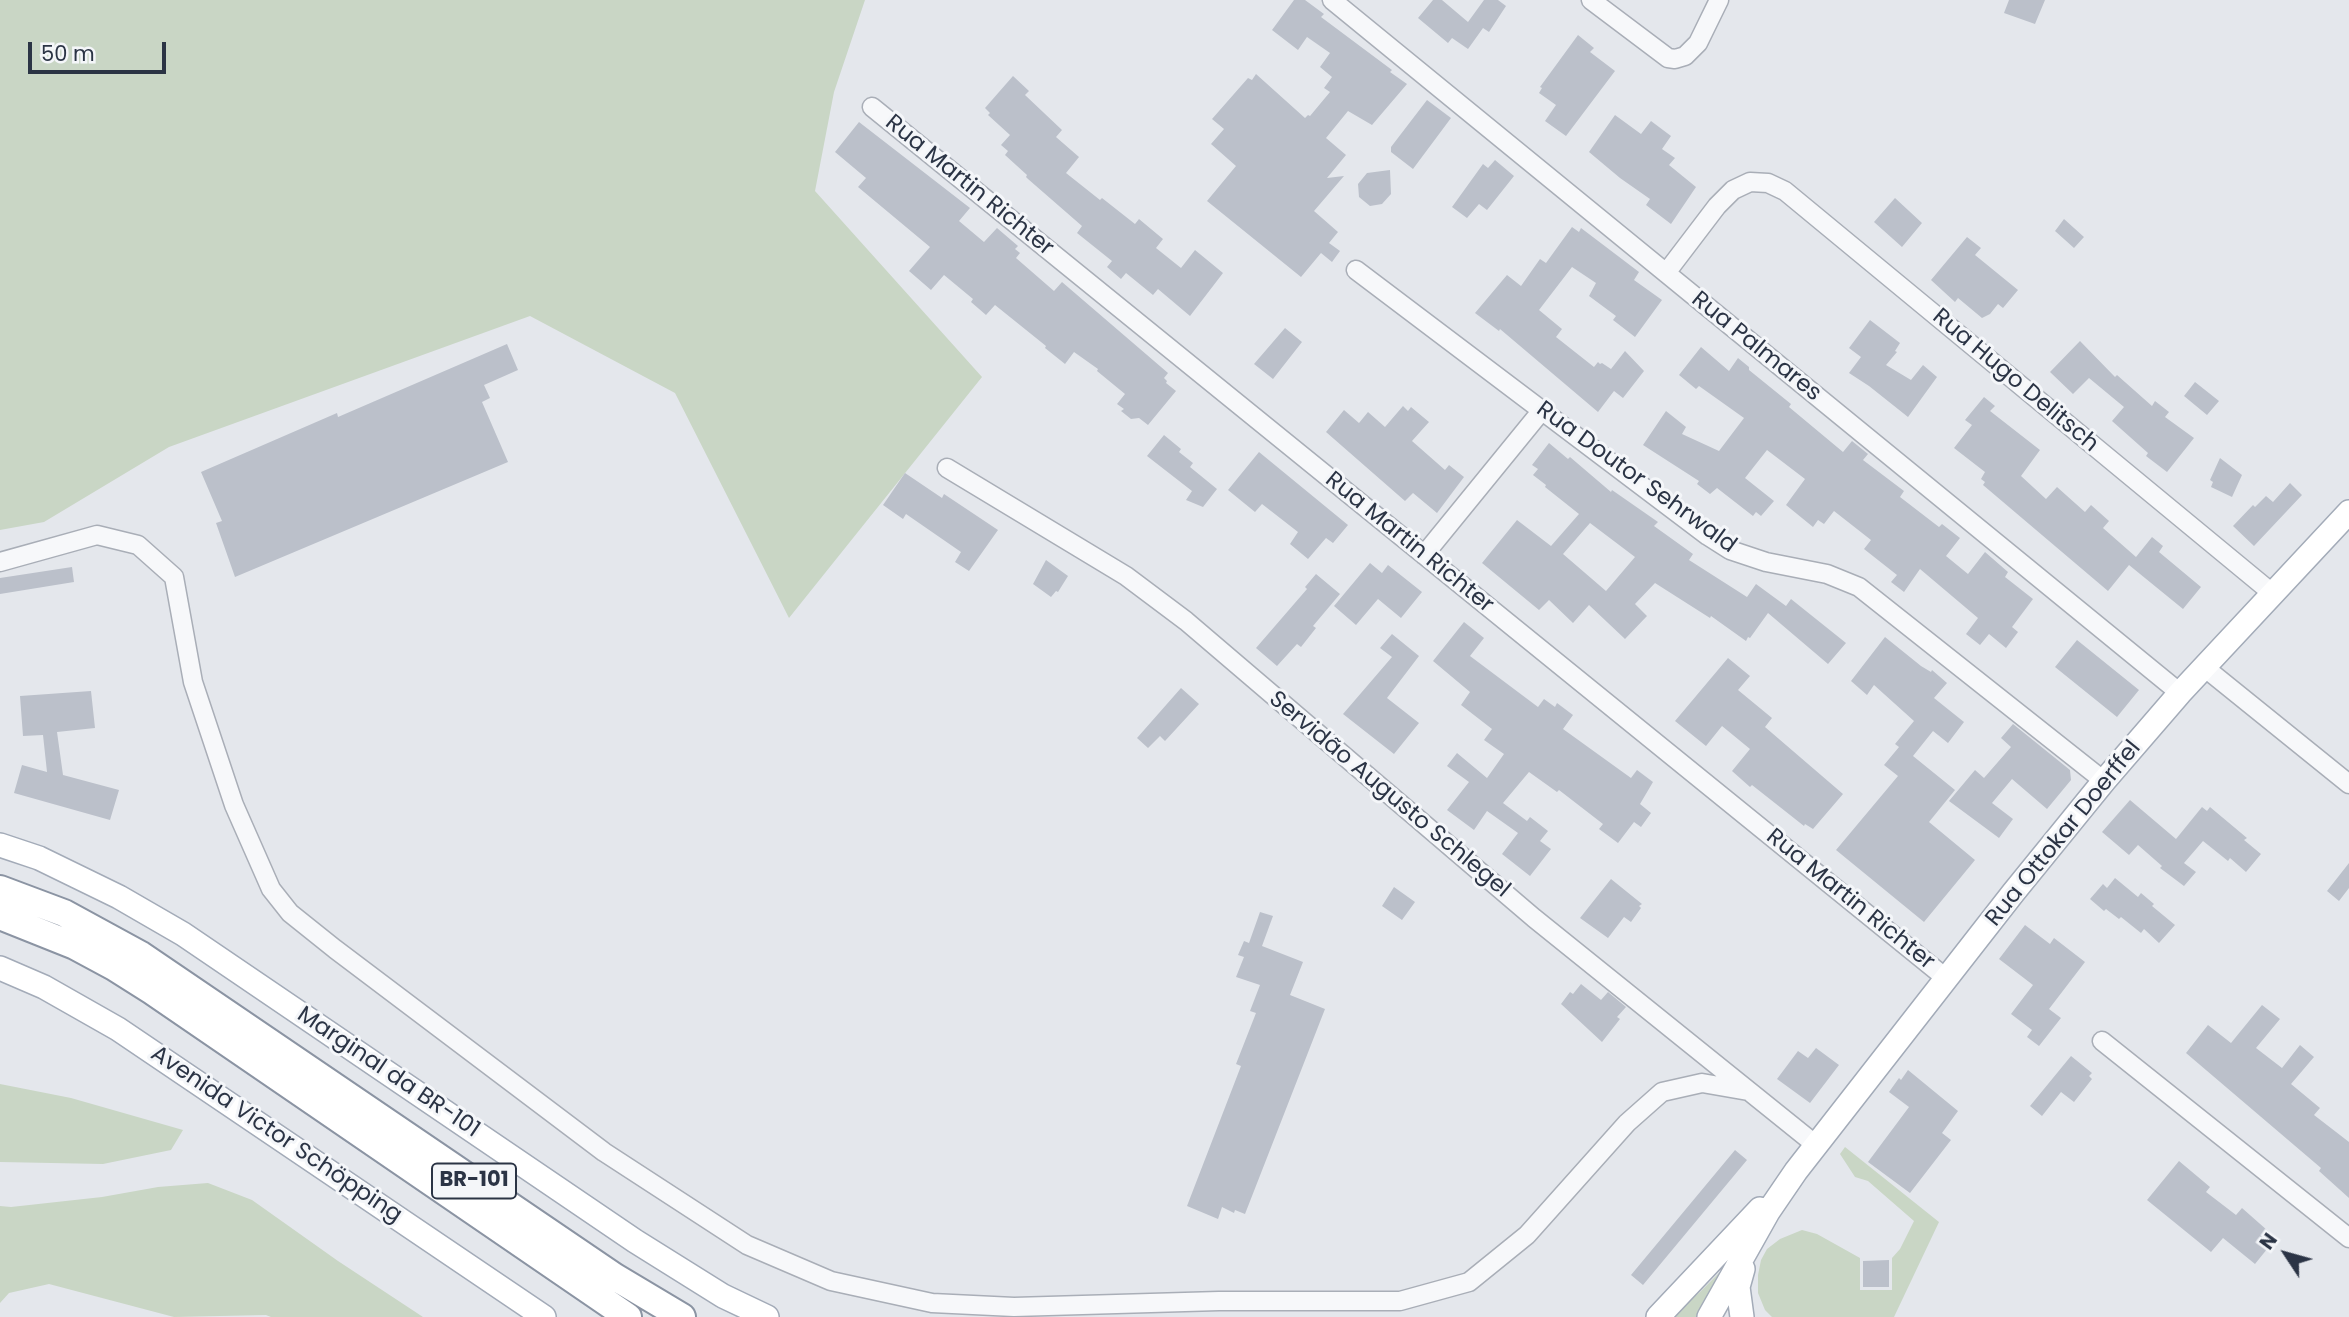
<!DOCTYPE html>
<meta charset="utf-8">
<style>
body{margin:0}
#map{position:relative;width:2349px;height:1317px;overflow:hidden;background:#e4e7ec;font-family:Poppins,sans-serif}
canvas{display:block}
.north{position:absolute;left:2251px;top:1219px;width:70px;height:70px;-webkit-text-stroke:5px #f4f6f9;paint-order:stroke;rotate:306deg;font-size:19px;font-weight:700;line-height:28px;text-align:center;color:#2b3445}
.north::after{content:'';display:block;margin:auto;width:24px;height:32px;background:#2b3445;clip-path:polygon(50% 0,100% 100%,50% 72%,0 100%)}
.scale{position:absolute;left:28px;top:42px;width:138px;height:32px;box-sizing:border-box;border:4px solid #2b3445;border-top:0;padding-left:9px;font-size:21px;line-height:24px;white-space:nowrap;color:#2b3445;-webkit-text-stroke:5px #f4f6f9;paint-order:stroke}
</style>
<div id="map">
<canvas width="2349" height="1317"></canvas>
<div class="north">N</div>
<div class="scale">50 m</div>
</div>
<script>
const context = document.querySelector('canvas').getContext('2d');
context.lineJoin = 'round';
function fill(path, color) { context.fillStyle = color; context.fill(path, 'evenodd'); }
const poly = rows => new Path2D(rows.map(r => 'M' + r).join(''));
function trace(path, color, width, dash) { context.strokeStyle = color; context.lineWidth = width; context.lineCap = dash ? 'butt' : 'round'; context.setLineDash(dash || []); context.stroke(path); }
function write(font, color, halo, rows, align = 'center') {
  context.font = font + ' Poppins,sans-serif'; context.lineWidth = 6; context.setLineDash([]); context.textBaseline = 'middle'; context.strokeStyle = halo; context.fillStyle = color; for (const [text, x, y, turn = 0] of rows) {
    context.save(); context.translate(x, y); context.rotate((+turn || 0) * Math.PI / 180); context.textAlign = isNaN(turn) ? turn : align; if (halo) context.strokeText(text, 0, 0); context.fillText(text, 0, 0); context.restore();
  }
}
fill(poly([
 [0,0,865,0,834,92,815,191,982,377,789,618,675,393,530,316,169,447,44,522,0,530],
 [0,1084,71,1098,183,1130,171,1150,103,1164,0,1162],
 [1845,1147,1939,1222,1894,1317,1772,1317,1765,1310,1758,1293,1758,1275,1761,1260,1767,1249,1780,1239,1802,1230,1817,1234,1860,1258,1860,1290,1892,1290,1892,1258,1900,1249,1914,1221,1868,1181,1855,1177,1840,1154],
 [208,1183,252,1200,338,1261,423,1317,271,1317,266,1315,174,1317,49,1284,9,1293,0,1303,0,1206,11,1207,102,1197,158,1187],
 [1721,1271,1702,1317,1670,1317,1700,1292]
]), '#c9d6c5');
fill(poly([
 [1294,0,1305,0,1324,14,1321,17,1392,70,1390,72,1407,84,1372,125,1348,111,1326,138,1346,155,1327,178,1344,176,1314,211,1338,232,1329,243,1340,251,1332,262,1321,253,1301,277,1207,201,1236,166,1211,144,1224,129,1212,119,1248,78,1252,80,1256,74,1305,118,1308,115,1310,116,1330,92,1324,88,1332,77,1320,67,1330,53,1307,37,1298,50,1272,30],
 [1433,0,1442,0,1468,22,1484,0,1498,0,1506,6,1489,32,1483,28,1468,49,1452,38,1448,43,1418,18],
 [2009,0,2045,0,2035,24,2004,13],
 [1578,35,1594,48,1590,52,1615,71,1566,136,1545,121,1556,105,1539,93,1542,88,1540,87],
 [1013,76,1029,91,1025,95,1062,130,1056,137,1079,157,1066,173,1100,200,1102,198,1135,224,1139,219,1163,239,1156,248,1181,268,1195,250,1223,273,1190,316,1158,289,1153,295,1126,273,1121,279,1107,267,1112,261,1077,233,1082,226,1028,179,1026,177,1027,175,1005,155,1008,151,1001,145,1010,135,988,115,990,113,985,108],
 [1427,100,1451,118,1413,169,1391,152,1391,147],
 [1615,115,1641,134,1651,121,1671,136,1662,149,1675,158,1669,165,1696,187,1671,224,1646,205,1650,199,1620,178,1589,152],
 [859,122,970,208,959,221,984,242,997,228,1018,246,1015,249,1020,253,1016,258,1054,291,1062,282,1168,373,1164,378,1167,381,1166,383,1176,391,1148,425,1139,418,1131,419,1121,411,1124,409,1117,404,1125,394,1097,371,1098,369,1074,352,1065,364,1045,348,1046,346,995,305,986,315,971,302,973,299,944,275,931,290,909,271,930,247,858,187,866,178,835,152],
 [1495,160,1514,176,1487,210,1479,204,1467,218,1452,207,1483,164,1488,168],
 [1390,170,1391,194,1382,204,1370,206,1359,197,1358,184,1367,173],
 [1895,198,1922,223,1902,247,1874,222],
 [2064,219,2084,237,2074,248,2055,231],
 [1572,227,1579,232,1581,228,1639,272,1634,280,1662,300,1635,337,1613,320,1616,316,1589,296,1596,283,1572,267,1539,310,1562,329,1556,337,1594,367,1598,362,1600,364,1602,363,1611,369,1625,351,1644,371,1623,398,1614,391,1598,412,1500,329,1499,331,1475,313,1507,275,1521,286,1540,259,1546,263],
 [1967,237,1981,248,1975,255,2018,290,2003,308,1998,304,1990,314,1982,318,1958,298,1955,302,1931,280],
 [1870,320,1900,343,1895,351,1897,352,1886,365,1911,380,1923,365,1937,377,1908,417,1869,386,1849,373,1861,357,1849,348],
 [1285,328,1302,342,1273,379,1254,364],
 [2080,341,2115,377,2117,375,2152,406,2155,401,2169,412,2165,417,2194,438,2167,472,2146,456,2148,453,2112,421,2124,407,2089,378,2073,394,2050,372],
 [507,344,518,370,484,385,490,398,482,402,508,462,235,577,216,523,222,521,201,472,337,413,338,417],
 [1701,347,1729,371,1738,358,1749,367,1749,370,1791,404,1789,407,1843,452,1852,441,1868,454,1863,460,1904,491,1900,497,1939,527,1942,524,1960,538,1946,556,1968,574,1985,552,2008,572,2005,577,2033,599,2012,627,2018,632,2006,648,1989,634,1980,645,1966,634,1978,618,1920,569,1904,592,1891,582,1897,575,1864,549,1871,540,1834,511,1824,524,1818,520,1813,527,1786,505,1805,479,1767,450,1745,478,1774,501,1761,516,1756,512,1753,516,1717,488,1710,494,1697,484,1699,481,1643,445,1666,411,1686,427,1682,434,1719,451,1744,418,1699,386,1696,389,1679,375],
 [2195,382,2219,401,2207,415,2184,396],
 [1984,397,1995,406,1990,411,2040,450,2021,476,2046,499,2057,487,2085,512,2091,505,2109,521,2103,528,2136,557,2152,537,2163,546,2159,552,2201,587,2183,609,2129,565,2108,591,1983,485,1985,482,1981,479,1985,472,1954,448,1972,425,1965,420],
 [1403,406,1408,411,1411,407,1429,422,1412,441,1445,470,1449,465,1464,477,1437,513,1413,493,1405,501,1326,432,1344,410,1359,423,1368,412,1385,427],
 [1164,435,1181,449,1179,452,1193,463,1190,467,1217,489,1203,507,1186,500,1192,491,1147,456],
 [1549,443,1568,459,1570,457,1611,492,1612,490,1658,522,1654,526,1693,554,1689,560,1747,597,1756,584,1786,606,1791,599,1846,643,1828,664,1768,613,1750,638,1748,637,1746,641,1711,616,1710,618,1655,583,1635,604,1647,616,1625,639,1589,605,1573,623,1549,600,1539,610,1482,563,1517,520,1551,546,1579,514,1545,487,1546,485,1533,475,1538,469,1532,465],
 [1590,523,1635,557,1606,591,1563,554],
 [1259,452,1348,525,1333,543,1326,538,1308,559,1290,544,1298,532,1262,504,1255,512,1228,490],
 [2220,458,2242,475,2232,497,2211,487,2213,482,2210,480],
 [905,473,942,498,944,494,998,530,969,571,955,562,961,552,906,514,903,519,883,505],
 [2290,483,2302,495,2254,546,2233,526,2253,505,2255,507,2266,496,2273,502],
 [1046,560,1068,576,1058,592,1056,591,1051,597,1033,584],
 [1370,563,1382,573,1388,565,1422,592,1401,618,1378,599,1356,625,1334,606],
 [72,567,74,582,0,594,0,578],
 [1316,574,1340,594,1313,626,1316,628,1301,647,1297,644,1277,666,1256,648,1307,589,1305,587],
 [1464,622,1484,638,1470,656,1538,707,1544,699,1555,707,1557,703,1573,715,1563,729,1631,778,1637,770,1653,782,1640,804,1651,813,1641,827,1634,822,1618,843,1599,829,1603,824,1559,790,1557,792,1529,772,1503,803,1527,821,1530,817,1548,831,1540,841,1551,849,1530,876,1502,854,1518,833,1487,811,1474,830,1447,810,1469,782,1447,766,1457,753,1487,778,1504,754,1484,740,1492,729,1461,705,1470,692,1433,661],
 [1392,634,1419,656,1387,698,1419,723,1394,754,1343,714,1392,657,1380,648],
 [1885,637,1921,666,1931,672,1932,670,1947,683,1934,698,1964,722,1948,743,1933,731,1913,756,1955,790,1929,822,1975,860,1924,922,1836,850,1898,776,1884,765,1899,747,1895,744,1914,721,1874,685,1867,695,1851,681],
 [2077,640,2139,690,2117,717,2055,667],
 [1728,658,1750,676,1738,690,1772,718,1765,727,1843,794,1813,829,1805,824,1804,826,1752,785,1750,787,1732,771,1750,749,1722,726,1706,746,1675,721],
 [1181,688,1199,704,1165,741,1160,736,1148,748,1137,738],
 [91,691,95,728,57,732,63,775,119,790,110,820,14,793,22,765,47,772,43,735,23,736,20,696],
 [2013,724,2070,770,2071,780,2047,809,2012,779,1992,803,2013,819,1999,838,1949,801,1975,770,1984,778,2011,747,2001,738],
 [2130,800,2176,839,2202,807,2207,811,2210,807,2247,838,2244,840,2261,854,2246,872,2230,858,2228,861,2203,841,2184,863,2196,872,2184,886,2160,868,2162,866,2138,845,2129,855,2102,832],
 [2349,863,2349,888,2339,901,2327,891],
 [2115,878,2138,897,2141,893,2154,904,2152,906,2175,925,2159,943,2144,929,2141,933,2121,917,2119,919,2106,909,2104,911,2090,899,2103,884,2107,888],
 [1611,879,1642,904,1639,906,1641,908,1631,922,1624,917,1608,938,1580,918],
 [1394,887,1415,902,1402,920,1382,906],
 [1260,912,1273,916,1262,946,1303,962,1290,995,1325,1009,1245,1214,1235,1210,1234,1213,1222,1207,1218,1219,1187,1206,1241,1066,1236,1064,1256,1013,1250,1011,1260,985,1236,977,1244,957,1238,955,1244,941,1249,943],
 [2025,925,2050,944,2054,938,2085,962,2049,1009,2061,1018,2039,1046,2027,1037,2032,1030,2011,1014,2033,985,1999,959],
 [1581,984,1601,1000,1608,992,1626,1007,1617,1017,1620,1019,1602,1042,1561,1004,1570,992,1573,994],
 [2262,1005,2280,1019,2256,1048,2282,1068,2300,1045,2314,1057,2291,1084,2320,1108,2314,1115,2349,1142,2349,1198,2319,1171,2321,1168,2186,1053,2208,1025,2231,1043],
 [1816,1048,1839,1065,1810,1103,1777,1079,1798,1051,1808,1058],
 [2071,1056,2092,1073,2089,1076,2092,1079,2074,1102,2061,1092,2042,1116,2030,1106],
 [1908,1070,1958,1111,1942,1133,1951,1140,1910,1193,1868,1162,1909,1107,1889,1092,1899,1078,1901,1080],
 [1735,1150,1747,1160,1643,1285,1631,1275],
 [2179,1161,2210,1187,2206,1192,2236,1215,2242,1208,2276,1238,2255,1264,2223,1238,2211,1252,2147,1200],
 [1889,1260,1889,1287,1863,1287,1863,1261]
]), '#bbc0ca');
const minor = poly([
 [1332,0,2180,693],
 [1591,0,1668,58,1675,59,1685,56,1698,43,1719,0],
 [872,107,1947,979],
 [1356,270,1708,536,1730,550,1766,562,1827,574,1859,587,2104,781],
 [1666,273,1717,206,1733,190,1750,182,1768,183,1785,191,2272,593],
 [947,468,1126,576,1186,621,1534,918,1816,1145],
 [1424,555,1543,409],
 [0,562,97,535,138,545,174,577,193,682,234,805,271,889,290,913,335,949,604,1152,747,1245,831,1281,932,1303,1014,1307,1219,1301,1400,1301,1469,1282,1527,1235,1627,1123,1662,1092,1702,1083,1748,1091],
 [2204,667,2349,784],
 [2102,1041,2349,1238]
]);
const major = poly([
 [0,845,39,858,119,897,183,934,635,1241,723,1296,767,1317],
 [0,968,44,987,118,1029,544,1317],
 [1658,1317,1760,1209],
 [1709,1317,1768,1212,1796,1171,2013,893,2104,781,2180,693,2349,512],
 [1742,1317,1738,1287,1743,1269]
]);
const highway = poly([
 [0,889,64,913,141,955,615,1277,682,1317],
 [0,916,75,946,114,967,152,991,628,1317]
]);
trace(minor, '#a9aeb7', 21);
trace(major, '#a3abb8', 26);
trace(highway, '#8b94a3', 30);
trace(minor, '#f7f8fa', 18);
trace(major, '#fff', 23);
trace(highway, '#fff', 26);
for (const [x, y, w] of [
 [474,1181,84]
]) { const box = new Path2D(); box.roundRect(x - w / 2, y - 17.5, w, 35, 5); context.fillStyle = '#f4f6f9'; context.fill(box); trace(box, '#2b3445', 2); }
write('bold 21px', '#2b3445', null, [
 ["BR-101",474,1181]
]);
write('23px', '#2b3445', '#f4f6f9', [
 ["Rua Martin Richter",969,186,39],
 ["Rua Palmares",1756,347,39],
 ["Rua Hugo Delitsch",2015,381,40],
 ["Rua Doutor Sehrwald",1636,478,36],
 ["Rua Martin Richter",1409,543,39],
 ["Servidão Augusto Schlegel",1389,795,40],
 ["Rua Ottokar Doerffel",2064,834,-51],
 ["Rua Martin Richter",1850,900,39],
 ["Marginal da BR-101",388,1073,34],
 ["Avenida Victor Schöpping",276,1135,34]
]);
</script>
